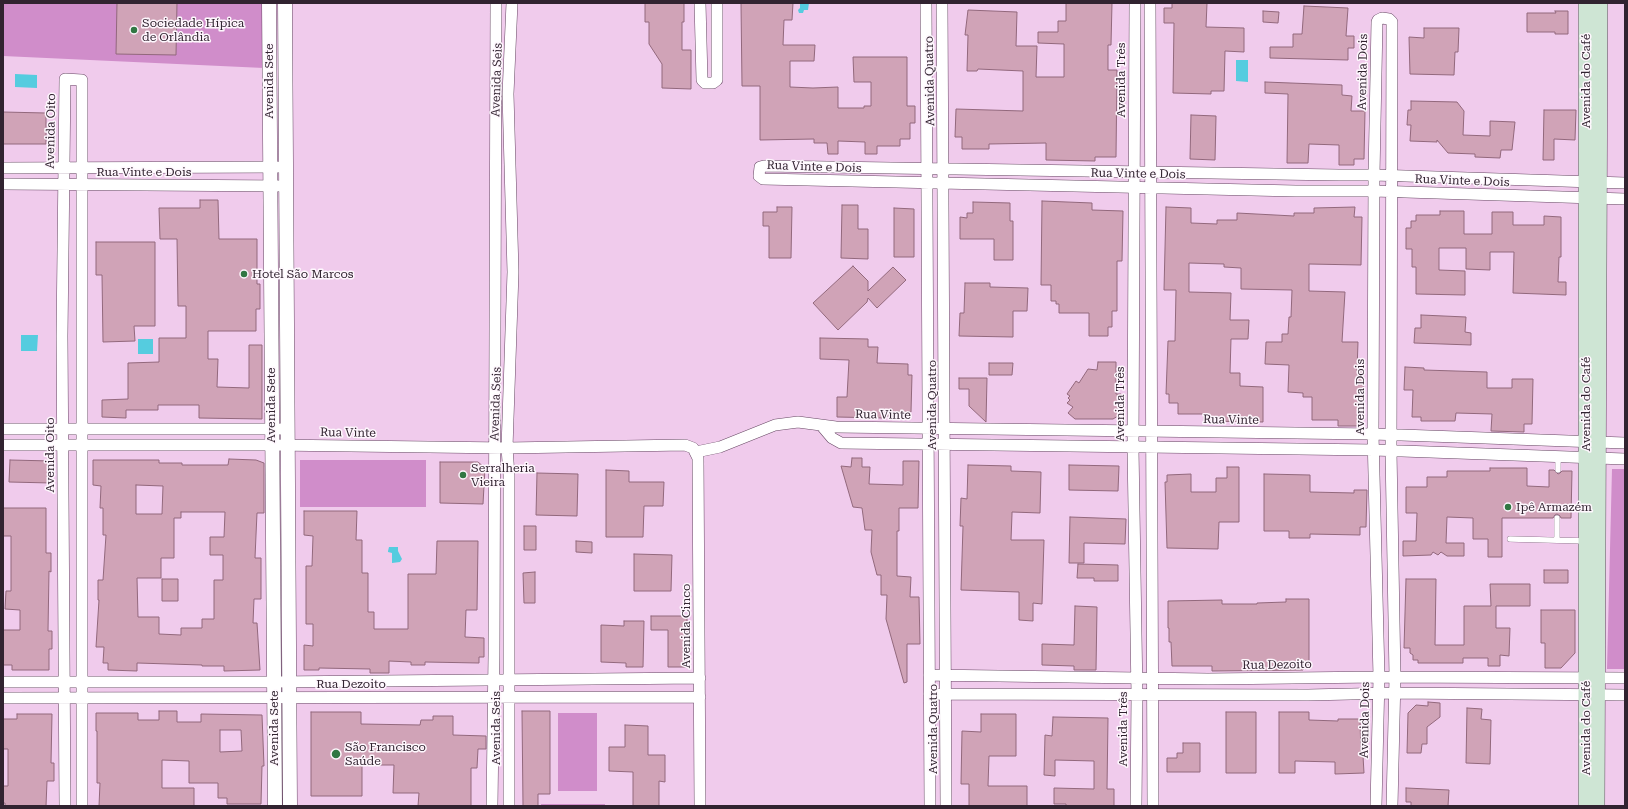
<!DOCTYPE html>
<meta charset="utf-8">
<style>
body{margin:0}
#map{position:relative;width:1628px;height:809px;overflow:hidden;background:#f0cbec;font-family:"Roboto Serif",serif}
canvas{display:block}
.frame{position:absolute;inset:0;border:4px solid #312330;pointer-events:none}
</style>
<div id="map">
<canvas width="1628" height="809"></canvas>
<div class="frame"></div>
</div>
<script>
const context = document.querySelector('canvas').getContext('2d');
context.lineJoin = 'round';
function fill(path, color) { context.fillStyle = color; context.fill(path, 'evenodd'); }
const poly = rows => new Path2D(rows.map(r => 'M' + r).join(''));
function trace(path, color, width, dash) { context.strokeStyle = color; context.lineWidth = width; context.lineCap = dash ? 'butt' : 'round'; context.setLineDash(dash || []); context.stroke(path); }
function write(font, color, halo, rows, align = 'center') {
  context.font = font + ' "Roboto Serif",serif'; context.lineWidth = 3; context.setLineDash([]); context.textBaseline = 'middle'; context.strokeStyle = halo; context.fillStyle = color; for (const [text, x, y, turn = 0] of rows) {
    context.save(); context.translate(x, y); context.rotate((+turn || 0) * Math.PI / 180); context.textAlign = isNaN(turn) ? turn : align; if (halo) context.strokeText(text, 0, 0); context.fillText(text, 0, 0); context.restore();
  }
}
fill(poly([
 [3,3,264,3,264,68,3,56],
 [300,460,426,460,426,507,300,507],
 [1612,469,1625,469,1625,669,1607,669],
 [558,713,597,713,597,791,558,791],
 [541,804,605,804,605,806,541,806]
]), '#d08dca');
fill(poly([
 [797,3,809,3,808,10,804,10,803,13,799,13,798,10,800,8,800,4],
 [1236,60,1248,60,1248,82,1236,81],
 [15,74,37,75,37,88,15,87],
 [21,335,38,335,37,351,21,351],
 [138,339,153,339,153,354,138,354],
 [389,547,398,547,398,551,402,559,400,562,392,563,392,553,388,552,388,551]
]), '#55ccdf');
const building = poly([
 [117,3,177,3,176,55,116,54,117,3],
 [645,3,684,3,684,22,682,22,682,50,691,50,691,89,662,88,662,64,649,44,649,22,645,22,645,3],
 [741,3,793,3,792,20,784,20,783,45,815,45,814,61,790,61,790,87,813,88,838,87,838,108,864,108,864,106,871,106,871,82,854,82,853,57,907,57,907,106,915,106,915,123,910,123,910,139,900,139,900,146,877,146,877,154,865,154,865,142,838,141,838,154,828,154,827,143,814,143,814,139,760,140,760,86,742,86,741,3],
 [1066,3,1112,3,1111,45,1108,45,1108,70,1117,70,1116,157,1095,157,1095,161,1046,160,1046,143,989,144,989,149,962,149,962,137,955,137,956,109,1023,111,1023,71,978,69,977,71,967,71,968,35,965,35,968,10,1017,12,1016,46,1037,46,1036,77,1064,77,1064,44,1038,43,1038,32,1058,32,1058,21,1066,21,1066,3],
 [1172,3,1207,3,1206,27,1244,28,1244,52,1225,51,1224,91,1211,91,1211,94,1173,93,1174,23,1164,23,1164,8,1172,8,1172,3],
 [1304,6,1348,8,1346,36,1354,36,1354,48,1348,48,1348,60,1270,58,1270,47,1293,47,1293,34,1302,34,1304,6],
 [1263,11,1279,12,1278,23,1263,22,1263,11],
 [1555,11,1568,11,1568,34,1555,34,1555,32,1527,32,1527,13,1556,13,1555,11],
 [1424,28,1459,28,1458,52,1455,52,1454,75,1410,74,1409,37,1424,38,1424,28],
 [1265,82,1342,85,1342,95,1352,96,1351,111,1365,111,1364,159,1354,159,1354,165,1339,165,1339,145,1309,144,1308,163,1287,163,1288,94,1265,93,1265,82],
 [1411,101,1457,102,1464,111,1463,135,1490,136,1490,121,1515,122,1512,150,1501,150,1500,158,1475,157,1475,154,1448,153,1437,140,1437,142,1410,141,1411,125,1407,125,1408,110,1411,110,1411,101],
 [1544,110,1576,110,1575,140,1554,139,1554,160,1543,160,1544,110],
 [3,112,46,113,46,144,3,144,3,112],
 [1191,115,1216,116,1215,160,1190,159,1191,115],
 [200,200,218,200,219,239,257,239,257,284,260,284,260,309,256,309,256,331,208,331,208,359,218,359,217,387,249,388,249,345,262,345,262,419,199,418,199,405,158,405,158,410,126,410,126,418,102,417,102,400,128,399,128,363,159,362,159,338,186,338,186,306,178,306,177,239,160,239,159,208,200,208,200,200],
 [1042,201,1092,203,1092,210,1123,211,1122,261,1117,261,1117,311,1112,311,1112,327,1108,327,1108,336,1089,336,1089,313,1059,313,1059,304,1056,304,1056,301,1051,301,1051,285,1041,285,1042,201],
 [973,202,1010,203,1010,221,1013,221,1013,260,994,260,994,239,960,239,960,217,967,218,967,213,973,213,973,202],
 [842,205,858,205,858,229,868,229,868,259,841,258,842,205],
 [777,207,792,207,791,258,769,258,769,226,763,226,763,212,777,212,777,207],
 [1166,207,1191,208,1191,223,1217,224,1217,220,1237,220,1237,213,1294,216,1294,213,1314,213,1314,208,1355,207,1354,217,1362,217,1361,265,1309,264,1309,291,1345,292,1342,342,1358,342,1357,371,1363,371,1364,417,1357,426,1338,426,1338,420,1312,420,1312,397,1303,397,1303,393,1288,392,1289,365,1265,364,1266,342,1282,342,1282,334,1288,334,1289,317,1291,317,1292,290,1241,289,1241,268,1224,267,1224,264,1189,263,1189,292,1231,293,1230,320,1249,320,1248,339,1231,339,1230,373,1240,373,1240,386,1263,387,1263,422,1204,421,1204,414,1178,414,1178,403,1169,403,1169,394,1166,394,1168,341,1175,341,1176,290,1164,290,1166,207],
 [894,208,914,209,914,257,894,257,894,208],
 [1440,211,1464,211,1464,234,1492,234,1492,212,1513,212,1513,225,1544,225,1544,216,1561,217,1561,257,1559,257,1558,282,1566,282,1566,295,1513,293,1514,252,1490,252,1490,270,1466,269,1466,248,1439,248,1439,270,1465,271,1465,295,1416,294,1416,267,1412,267,1412,249,1406,249,1406,228,1411,228,1411,221,1416,221,1416,215,1440,215,1440,211],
 [96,242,155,242,155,326,134,326,135,341,103,342,102,275,96,275,96,242],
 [853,266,868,281,868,291,893,267,906,280,877,308,868,298,867,302,838,330,813,303,853,266],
 [965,283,990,283,990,287,1028,288,1027,311,1013,311,1013,337,959,336,960,313,964,313,965,283],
 [1421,315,1466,317,1465,332,1471,333,1471,345,1414,343,1415,328,1421,328,1421,315],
 [820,338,868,339,868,347,878,347,877,363,908,364,908,375,912,375,911,412,899,412,899,416,883,416,883,418,837,417,837,397,847,397,849,360,820,359,820,338],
 [1098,362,1116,362,1116,394,1121,394,1120,413,1118,416,1113,419,1075,419,1068,413,1073,407,1067,403,1070,400,1068,398,1070,396,1067,394,1076,381,1079,383,1088,369,1097,370,1098,362],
 [989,363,1013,363,1012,375,989,375,989,363],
 [1405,367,1424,368,1424,370,1487,372,1487,388,1512,388,1512,379,1533,379,1532,424,1524,424,1524,432,1491,431,1492,414,1456,413,1455,421,1421,421,1421,417,1412,417,1413,390,1404,390,1405,367],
 [959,378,987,378,986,422,969,406,969,389,959,389,959,378],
 [852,458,862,458,862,467,870,467,869,484,903,485,903,461,919,461,918,508,899,508,899,531,897,531,897,576,911,577,910,597,919,597,920,644,907,644,907,682,904,683,886,619,887,595,881,595,881,575,877,575,871,552,872,530,865,530,862,508,853,507,841,466,851,467,852,458],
 [229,459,256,460,264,463,264,513,257,513,256,535,255,558,261,558,261,599,254,599,253,623,257,623,260,670,224,671,224,666,202,666,202,665,137,663,137,671,108,670,108,663,103,663,104,647,96,647,99,600,98,600,98,580,103,580,106,535,103,535,103,508,100,508,101,486,93,485,93,460,159,460,159,463,182,463,182,465,228,465,229,459],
 [136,485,163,486,162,514,136,514,136,485],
 [181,512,225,512,224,537,210,537,210,555,223,555,223,580,214,580,214,619,202,619,202,628,181,628,181,635,159,634,159,617,138,617,137,578,161,578,161,558,174,558,174,518,181,518,181,512],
 [10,460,52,461,51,483,9,482,10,460],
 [440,462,478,462,485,468,483,504,440,503,440,462],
 [968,465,1011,466,1011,471,1041,472,1040,513,1012,512,1012,514,1011,540,1044,540,1042,604,1033,603,1033,621,1019,620,1019,592,961,590,963,526,960,526,961,498,967,499,968,465],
 [1069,465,1119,466,1118,491,1069,490,1069,465],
 [1227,467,1239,467,1239,522,1219,522,1218,549,1167,548,1165,482,1167,482,1167,475,1191,474,1191,492,1216,492,1216,478,1227,478,1227,467],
 [1490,468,1527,468,1527,486,1549,487,1549,470,1554,470,1558,474,1560,473,1562,471,1572,471,1571,518,1561,518,1560,516,1557,514,1555,515,1553,518,1502,518,1502,557,1488,557,1488,539,1473,539,1473,518,1447,517,1446,543,1464,543,1464,556,1447,556,1441,552,1438,555,1433,552,1431,555,1403,556,1403,541,1416,541,1417,513,1406,513,1406,487,1427,487,1427,477,1447,477,1447,471,1490,471,1490,468],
 [606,470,629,471,629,482,664,482,663,506,644,506,643,537,606,537,606,470],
 [537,473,578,474,577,516,536,515,537,473],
 [1264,474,1310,475,1310,492,1354,493,1354,490,1367,490,1366,527,1360,527,1360,535,1310,534,1310,538,1289,538,1289,531,1264,531,1264,474],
 [3,508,46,508,46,553,51,553,51,572,49,571,48,631,52,631,52,649,49,649,49,670,12,670,12,665,3,665,3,630,20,630,20,610,5,609,6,591,11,591,11,536,3,536,3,508],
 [304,511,357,511,356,540,362,540,362,573,368,573,368,612,374,612,374,629,408,629,408,574,436,574,437,541,478,541,477,610,466,610,465,637,484,638,484,657,479,657,479,663,425,662,425,665,411,665,411,662,389,661,389,673,370,673,370,669,319,668,319,670,304,670,304,645,313,646,313,624,306,624,306,566,312,566,313,536,304,535,304,511],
 [1070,517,1126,519,1125,544,1084,543,1084,563,1069,563,1070,517],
 [524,526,536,526,536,550,524,550,524,526],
 [576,541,592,542,592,553,576,552,576,541],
 [634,554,672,555,671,591,634,591,634,554],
 [1078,564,1118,565,1118,581,1094,581,1094,578,1077,578,1078,564],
 [1544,570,1568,570,1568,583,1544,583,1544,570],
 [535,572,535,603,524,603,523,573,535,572],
 [162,579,178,579,178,601,162,601,162,579],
 [1406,579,1436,579,1435,645,1464,645,1464,606,1491,606,1490,584,1530,584,1530,606,1496,606,1496,628,1510,628,1509,656,1500,655,1500,666,1488,666,1488,658,1463,658,1463,663,1418,663,1418,660,1413,660,1413,655,1410,653,1410,648,1404,648,1406,579],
 [1286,599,1309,599,1309,665,1303,665,1303,670,1212,671,1212,666,1172,666,1171,642,1169,642,1169,628,1168,628,1168,601,1222,600,1222,604,1257,604,1257,603,1286,602,1286,599],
 [1075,606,1097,607,1096,670,1074,670,1074,666,1042,665,1042,644,1074,645,1075,606],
 [1541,610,1575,610,1575,653,1561,668,1545,668,1545,643,1541,643,1541,610],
 [651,616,687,616,687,667,668,667,668,630,651,630,651,616],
 [624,621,644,621,643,667,626,667,626,663,601,662,601,625,624,626,624,621],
 [1428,702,1440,703,1440,717,1427,727,1427,744,1422,744,1421,753,1407,753,1408,713,1416,705,1428,706,1428,702],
 [1467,708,1482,709,1481,719,1491,720,1490,764,1466,763,1467,708],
 [159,711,177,711,177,722,201,722,201,714,262,715,264,766,262,766,261,804,227,804,227,798,218,798,218,783,189,783,189,761,162,760,162,788,194,788,194,806,99,806,100,783,97,783,97,731,96,731,96,713,138,713,138,720,159,720,159,711],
 [220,730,241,730,242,751,220,752,220,730],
 [522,711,550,711,550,794,538,794,538,806,523,806,522,711],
 [311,712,361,712,361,724,420,725,421,720,433,720,433,716,453,716,453,735,486,736,486,749,478,749,477,768,471,768,471,806,418,806,419,793,393,793,394,765,362,765,362,796,311,796,311,712],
 [1226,712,1256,712,1256,773,1226,773,1226,712],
 [1279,712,1309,712,1309,720,1338,721,1338,719,1360,719,1361,756,1363,756,1364,773,1335,774,1335,762,1295,761,1295,773,1279,773,1279,712],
 [17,714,52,714,51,763,54,763,54,781,47,781,46,806,5,806,5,803,3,803,3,786,8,786,8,749,3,749,3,719,17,719,17,714],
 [981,714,1016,714,1016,756,989,756,988,786,1027,786,1027,806,969,806,969,784,961,784,962,731,981,732,981,714],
 [1053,717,1108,718,1107,789,1114,789,1114,806,1066,806,1066,804,1054,804,1054,788,1094,789,1094,761,1055,760,1055,776,1044,775,1045,735,1052,736,1053,717],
 [625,725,648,726,648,755,665,755,665,782,659,781,659,806,633,806,633,772,609,771,609,747,625,747,625,725],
 [1183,743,1200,743,1200,772,1167,772,1167,758,1177,758,1177,753,1183,753,1183,743],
 [1406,788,1449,790,1448,806,1411,806,1411,802,1406,802,1406,788]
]);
fill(building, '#d0a3b7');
trace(building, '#92687c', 1);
const service = poly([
 [1558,470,1558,458],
 [1510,539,1586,541],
 [1557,540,1557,518]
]);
const minor = poly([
 [700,3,702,80,705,83,713,83,717,80,717,3],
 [926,3,930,806],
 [942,3,946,806],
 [1135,3,1133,448,1137,695,1136,806],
 [1150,3,1153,806],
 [3,168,286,167],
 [1625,183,1374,175,1339,175,764,166,760,167,759,176,763,179,1296,191,1374,191,1625,199],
 [3,184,286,186],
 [821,425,832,438,841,443,1374,450,1625,459],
 [3,429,288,429],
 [3,445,272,445,507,448,685,445,693,448,698,458,700,806],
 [696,452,720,447,775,425,798,422,836,427,1373,434,1625,443],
 [929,675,1208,679,1379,677,1625,678],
 [3,682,274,682,700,678],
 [929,694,1308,695,1394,693,1625,695],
 [3,698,700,697],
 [65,806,62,336,65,79,82,80,82,806],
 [492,806,494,655,496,3],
 [509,806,509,475,507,448,513,272,508,94,512,3],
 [1376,806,1379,677,1373,434,1374,175,1377,22,1378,20,1382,18,1389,19,1392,22,1391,451,1395,677,1392,806]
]);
const tertiary = poly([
 [269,3,275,806],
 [285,3,290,806]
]);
const secondary = poly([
 [1586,3,1586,806],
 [1597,806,1600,3]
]);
trace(service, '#664763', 6);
trace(minor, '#664763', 12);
trace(tertiary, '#664763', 15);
trace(secondary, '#664763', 16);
trace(service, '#fff', 5.5);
trace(minor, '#fff', 11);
trace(tertiary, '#fff', 14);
trace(secondary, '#cee5d4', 15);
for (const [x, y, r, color] of [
 [134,30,4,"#317743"],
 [244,274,4,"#317743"],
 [463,475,4,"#317743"],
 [1508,507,4,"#317743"],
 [336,754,5,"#317743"]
]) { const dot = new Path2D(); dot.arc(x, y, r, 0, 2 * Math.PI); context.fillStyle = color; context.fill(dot); trace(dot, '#fef7fd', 1.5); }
write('12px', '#312330', '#fef7fd', [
 ["Sociedade Hípica",142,23],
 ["de Orlândia",142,37],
 ["Hotel São Marcos",252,274],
 ["Serralheria",471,468],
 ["Vieira",471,482],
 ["Ipê Armazém",1516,507],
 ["São Francisco",345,747],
 ["Saúde",345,761]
], 'left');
write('12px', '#312330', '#fef7fd', [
 ["Avenida Dois",1363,72,-89],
 ["Avenida Seis",497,80,-88],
 ["Avenida Três",1121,80,-90],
 ["Avenida Sete",269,81,-90],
 ["Avenida Quatro",930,81,-91],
 ["Avenida do Café",1586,81,-90],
 ["Avenida Oito",51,131,-89],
 ["Rua Vinte e Dois",814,167,2],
 ["Rua Vinte e Dois",144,172],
 ["Rua Vinte e Dois",1138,174,1],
 ["Rua Vinte e Dois",1462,181,2],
 ["Avenida Dois",1360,397,-90],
 ["Avenida Seis",496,404,-88],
 ["Avenida Três",1120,404,-90],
 ["Avenida do Café",1586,404,-90],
 ["Avenida Sete",271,405,-90],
 ["Avenida Quatro",932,405,-90],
 ["Rua Vinte",883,415,1],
 ["Rua Vinte",1231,420,1],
 ["Rua Vinte",348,433,1],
 ["Avenida Oito",50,455,-90],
 ["Avenida Cinco",686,626,-90],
 ["Rua Dezoito",1277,665,-1],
 ["Rua Dezoito",351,684],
 ["Avenida Dois",1365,720,-89],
 ["Avenida Sete",274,728,-90],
 ["Avenida Seis",496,728,-90],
 ["Avenida do Café",1586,728,-90],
 ["Avenida Quatro",933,729,-90],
 ["Avenida Três",1123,729,-90]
]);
</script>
